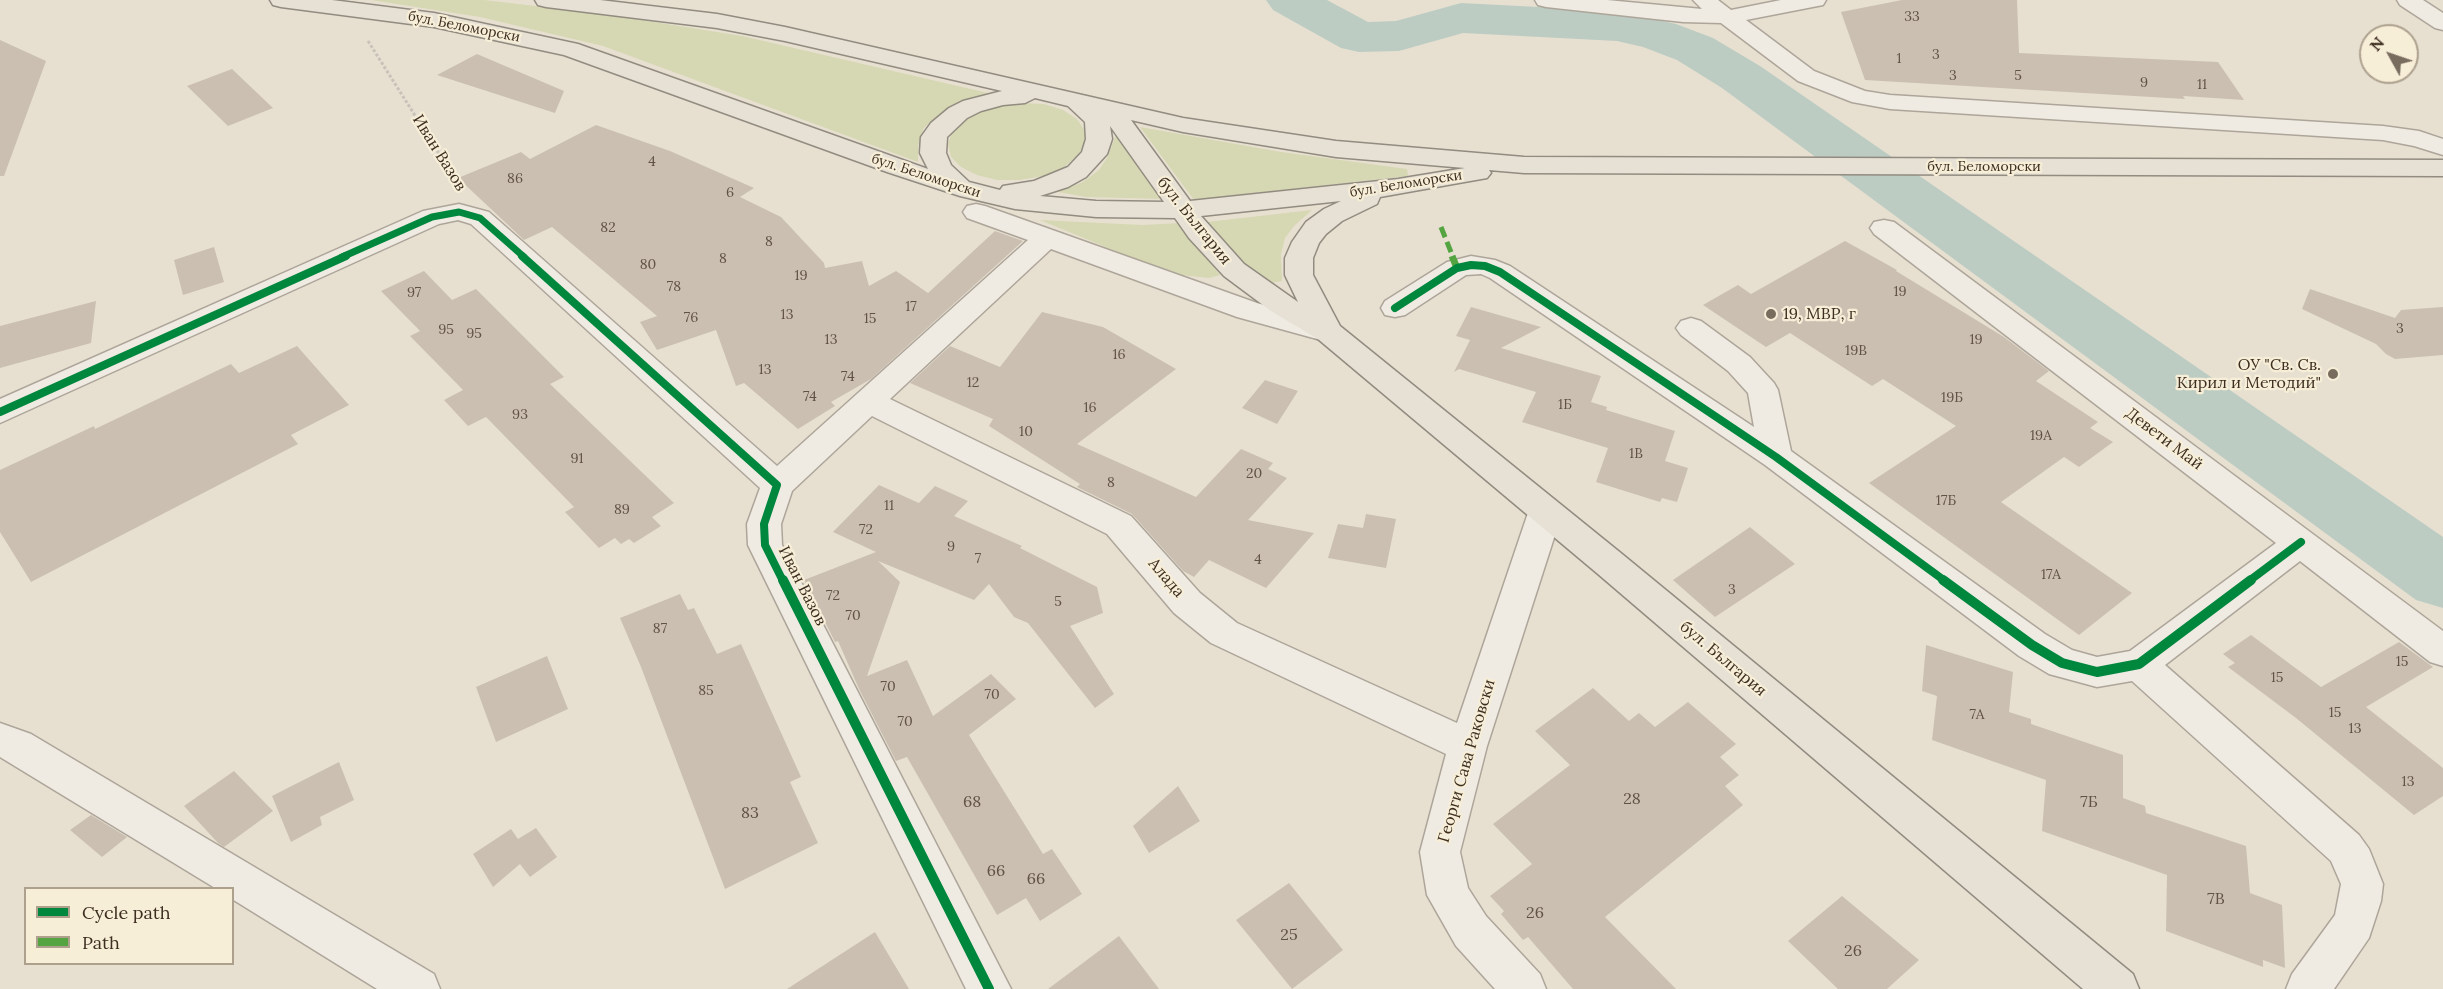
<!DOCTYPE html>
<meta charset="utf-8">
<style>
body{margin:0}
#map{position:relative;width:2443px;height:989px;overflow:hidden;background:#e7e0d1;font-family:Lora,serif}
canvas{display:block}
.legend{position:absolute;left:24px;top:887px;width:210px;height:78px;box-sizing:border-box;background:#f7eed8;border:2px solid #ada18e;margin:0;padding:8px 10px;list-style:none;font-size:18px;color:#3d2e20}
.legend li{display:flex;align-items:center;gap:12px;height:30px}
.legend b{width:30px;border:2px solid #ada18e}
.north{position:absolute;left:2359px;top:24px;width:60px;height:60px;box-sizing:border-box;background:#f7eed8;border:2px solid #ada18e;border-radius:50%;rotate:310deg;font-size:16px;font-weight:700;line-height:24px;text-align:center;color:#3d2e20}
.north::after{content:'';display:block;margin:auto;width:21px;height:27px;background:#786c5e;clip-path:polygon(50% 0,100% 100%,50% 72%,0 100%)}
</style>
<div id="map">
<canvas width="2443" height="989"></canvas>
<ul class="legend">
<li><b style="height:8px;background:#00873e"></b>Cycle path</li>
<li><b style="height:8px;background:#54a441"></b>Path</li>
</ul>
<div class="north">N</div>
</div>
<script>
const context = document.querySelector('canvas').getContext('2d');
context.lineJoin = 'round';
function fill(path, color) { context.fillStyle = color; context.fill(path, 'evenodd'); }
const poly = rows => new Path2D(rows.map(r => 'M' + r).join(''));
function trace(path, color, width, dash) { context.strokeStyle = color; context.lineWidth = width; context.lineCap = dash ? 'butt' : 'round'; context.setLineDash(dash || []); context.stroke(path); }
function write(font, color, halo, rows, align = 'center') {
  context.font = font + ' Lora,serif'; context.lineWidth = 4.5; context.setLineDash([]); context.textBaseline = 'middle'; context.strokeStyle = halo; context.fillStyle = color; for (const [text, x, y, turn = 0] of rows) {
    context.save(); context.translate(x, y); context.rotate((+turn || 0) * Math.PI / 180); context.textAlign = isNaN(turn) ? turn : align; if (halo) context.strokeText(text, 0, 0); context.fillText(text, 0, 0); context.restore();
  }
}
fill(poly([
 [371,0,484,0,604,14,742,36,988,93,962,102,941,113,924,128,918,146,918,162,603,46,480,17],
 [1022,103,1044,104,1063,110,1077,119,1085,131,1085,144,1077,156,1063,168,1043,176,1020,180,997,180,977,175,961,167,951,157,948,144,952,132,963,120,979,111,1000,105],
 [1140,127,1281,152,1407,169,1408,176,1194,200],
 [1116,135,1163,199,1086,197,1058,192,1083,182,1099,170,1107,158],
 [1312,210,1294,226,1285,238,1281,254,1282,281,1271,283,1244,268,1207,222],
 [1040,220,1143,225,1180,223,1220,275,1209,278,1171,274]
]), '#d6d7b3');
fill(poly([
 [1266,0,1327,0,1368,22,1396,21,1461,3,1617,11,1676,24,1713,38,1760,66,2443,537,2443,608,2416,600,1722,88,1677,60,1643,47,1617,41,1463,33,1399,51,1359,52,1341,48,1273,10,1266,0]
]), '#bcccc2');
fill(poly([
 [1902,0,2017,0,2019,53,2218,62,2244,100,2183,96,2185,99,1865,80,1841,12],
 [0,40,46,61,4,176,0,176],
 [477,54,564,91,555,113,437,75],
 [232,69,273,108,228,126,187,86],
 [596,125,670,151,754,188,740,197,781,217,824,263,825,268,862,261,869,286,896,271,928,293,995,231,1023,241,871,379,831,402,835,406,798,429,744,383,736,386,716,330,657,350,640,322,657,316,552,227,524,240,458,178,521,152,530,159],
 [1845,241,1897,270,1896,271,2004,337,2049,371,2036,381,2098,422,2090,428,2113,442,2079,467,2064,457,2001,502,2132,593,2079,635,1869,483,1956,426,1883,379,1872,386,1790,333,1766,347,1703,305,1738,285,1751,294],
 [214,247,224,282,183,295,174,260],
 [424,271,452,300,476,289,564,377,550,384,674,503,652,517,661,526,634,543,629,539,621,544,615,538,599,548,565,512,574,507,486,417,468,426,444,400,463,390,410,336,420,331,381,291],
 [2310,289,2395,318,2401,310,2443,307,2443,355,2395,359,2386,354,2376,344,2302,309],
 [96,301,91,343,0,368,0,326],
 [1471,307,1541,327,1501,348,1601,376,1591,402,1607,407,1606,410,1675,431,1665,461,1688,468,1677,502,1662,498,1660,502,1596,482,1608,448,1522,422,1536,392,1459,369,1454,372,1470,340,1456,336],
 [1042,312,1103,327,1176,369,1077,444,1196,497,1241,449,1273,463,1268,469,1287,478,1248,520,1314,533,1266,588,1209,560,1194,577,1183,571,1132,514,1077,487,1080,484,989,426,993,419,910,383,950,346,1000,367],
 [297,346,349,405,291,435,298,444,31,582,0,532,0,470,94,426,95,429,231,364,239,373],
 [1265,380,1298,391,1277,424,1242,408],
 [879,485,919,503,935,486,968,501,954,516,1022,546,1020,548,1097,587,1103,613,1070,626,1114,694,1095,708,1028,623,1014,617,989,584,974,600,878,561,900,582,867,676,907,660,933,716,991,674,1016,699,969,735,1043,854,1052,849,1082,894,1040,921,1026,898,997,915,907,757,896,761,859,689,838,641,835,642,804,580,876,552,833,532],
 [1366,514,1396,519,1386,568,1328,558,1338,524,1363,528],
 [1750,527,1795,564,1715,617,1673,580],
 [680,594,688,610,694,608,717,654,741,644,801,777,790,782,818,843,725,889,641,667,620,618],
 [2251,635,2321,687,2399,642,2433,667,2366,707,2443,768,2443,796,2414,815,2296,718,2228,667,2235,663,2223,654],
 [1926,645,2013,672,2009,712,2031,719,2031,724,2123,755,2123,798,2145,806,2146,813,2246,846,2250,893,2282,905,2285,968,2263,960,2263,967,2166,931,2167,875,2042,831,2046,780,1932,740,1937,696,1922,691],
 [547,656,568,709,496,742,476,687],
 [1593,688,1629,721,1639,713,1655,727,1688,702,1736,744,1720,757,1739,775,1725,786,1743,805,1605,917,1676,989,1573,989,1528,937,1523,940,1501,914,1504,911,1490,896,1532,864,1493,824,1570,765,1535,731],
 [339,762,354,800,320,817,322,825,291,842,272,796],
 [234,771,273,811,224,847,218,843,184,806],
 [1178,786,1200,821,1149,853,1133,826],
 [91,815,127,837,102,857,70,830],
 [536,828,557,857,530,877,520,864,493,887,473,854,511,829,518,839],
 [1289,883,1343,950,1292,989,1236,920],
 [1842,896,1919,960,1887,989,1838,989,1788,941],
 [875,932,909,989,787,989],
 [1119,936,1159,989,1048,989]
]), '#cbbfb2');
const minor = poly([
 [1535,0,1607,0,1702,9,1693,0,1718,0,1731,10,1781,0,1826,0,1823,5,1746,20,1814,71,1865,91,1890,95,2383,126,2419,131,2443,139,2443,155,2414,146,2383,140,1890,109,1852,102,1798,81,1721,23,1683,22,1546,7,1538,5,1535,0],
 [2397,0,2423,0,2443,13,2443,30,2435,28,2400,5,2397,0],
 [459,204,489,212,777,466,1028,240,967,218,963,212,967,206,976,204,985,206,1257,303,1338,325,1343,332,1338,339,1328,342,1237,317,1051,249,890,399,1131,516,1200,593,1237,623,1457,723,1528,513,1533,504,1545,500,1557,504,1562,513,1487,746,1460,852,1468,888,1486,916,1540,974,1546,989,1495,989,1456,946,1427,895,1420,852,1446,754,1211,643,1174,613,1107,534,872,416,792,491,781,524,782,545,1011,989,966,989,748,545,747,524,760,488,471,224,458,220,439,224,0,423,0,399,423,211,459,204],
 [1884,220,1894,222,2443,631,2443,666,2430,662,2300,561,2165,665,2359,835,2369,849,2383,884,2381,901,2369,938,2334,989,2286,989,2292,974,2335,915,2341,884,2331,861,2132,681,2097,687,2049,674,2019,656,1765,465,1490,278,1481,274,1466,275,1405,315,1395,317,1385,315,1381,308,1385,301,1447,262,1471,256,1495,260,1510,266,1754,427,1748,393,1728,371,1681,335,1676,328,1681,321,1691,318,1701,321,1750,357,1774,383,1778,390,1791,451,2045,634,2072,650,2097,657,2130,651,2276,543,1874,234,1870,228,1874,222,1884,220],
 [0,723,31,734,434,974,440,989,377,989,232,899,232,888,215,888,0,757,0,723]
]);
const major = poly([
 [270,0,332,0,434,13,578,44,928,169,920,153,921,137,931,123,949,108,963,101,1002,91,785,41,717,28,546,7,538,5,535,0,600,0,717,14,785,27,1183,118,1336,141,1524,157,2443,160,2443,176,1524,173,1489,170,1491,173,1487,178,1380,197,1377,204,1342,221,1326,234,1319,243,1313,258,1313,275,1340,326,1622,554,2133,974,2139,989,2083,989,1598,574,1318,339,1271,311,1224,276,1189,238,1175,218,1096,217,1015,209,960,196,887,172,564,55,434,27,281,7,273,5,270,0],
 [1035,98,1068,106,1085,122,1086,139,1082,152,1068,167,1034,181,1003,186,1000,190,969,182,951,165,946,153,947,137,967,118,981,111,1003,105,1025,103,1035,98],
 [1131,120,1183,132,1336,157,1465,168,1398,179,1190,201,1131,120],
 [1110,126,1164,202,1096,201,1040,196,1068,187,1086,177,1107,154,1112,139,1110,126],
 [1341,201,1324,209,1306,222,1292,242,1285,258,1285,275,1298,302,1244,264,1201,216,1341,201]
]);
trace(minor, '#ada599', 3);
trace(major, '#928b80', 3);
trace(poly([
 [368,41,457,182]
]), '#c8c2b9', 3, [3, 2]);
fill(minor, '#efebe3');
fill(major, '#e6e1d4');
trace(poly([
 [1441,227,1453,257]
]), '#54a441', 5, [11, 5]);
trace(poly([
 [1452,256,1457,268]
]), '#54a441', 7, [14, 7]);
trace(poly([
 [342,257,432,217,459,212,480,218,524,257]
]), '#00873e', 7);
trace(poly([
 [522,256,777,485,764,524,765,545,783,581],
 [1395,308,1457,268,1471,265,1485,266,1500,272,1776,457,1945,581],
 [0,412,346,256],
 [2249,581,2301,542]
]), '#00873e', 8);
trace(poly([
 [783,580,989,989],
 [1943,580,2032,645,2062,663,2097,672,2139,664,2251,580]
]), '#00873e', 10);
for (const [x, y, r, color] of [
 [1771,314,6,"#786c5e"],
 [2333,374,6,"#786c5e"]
]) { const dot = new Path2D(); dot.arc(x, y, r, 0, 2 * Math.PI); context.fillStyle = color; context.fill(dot); trace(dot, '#f7eed8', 2); }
write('14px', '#605244', null, [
 ["33",1912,17],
 ["3",1936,55],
 ["1",1899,59],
 ["3",1953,76],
 ["5",2018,76],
 ["9",2144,83],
 ["11",2202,85],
 ["4",652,162],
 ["86",515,179],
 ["6",730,193],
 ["82",608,228],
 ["8",769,242],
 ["8",723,259],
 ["80",648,265],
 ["19",801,276],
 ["78",674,287],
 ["19",1900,292],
 ["97",414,293],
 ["17",911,307],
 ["13",787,315],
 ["76",691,318],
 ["15",870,319],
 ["3",2400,329],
 ["95",446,330],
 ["95",474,334],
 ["13",831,340],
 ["19",1976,340],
 ["19В",1856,351],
 ["16",1119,355],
 ["13",765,370],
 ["74",848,377],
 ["12",973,383],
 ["74",810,397],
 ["19Б",1952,398],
 ["1Б",1565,405],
 ["16",1090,408],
 ["93",520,415],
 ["10",1026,432],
 ["19А",2041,436],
 ["1В",1636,454],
 ["91",577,459],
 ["20",1254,474],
 ["8",1111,483],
 ["17Б",1946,501],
 ["11",889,506],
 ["89",622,510],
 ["72",866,530],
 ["9",951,547],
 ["7",978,559],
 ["4",1258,560],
 ["17А",2051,575],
 ["3",1732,590],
 ["72",833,596],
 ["5",1058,602],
 ["70",853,616],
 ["87",660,629],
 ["15",2402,662],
 ["15",2277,678],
 ["70",888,687],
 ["85",706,691],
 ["70",992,695],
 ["15",2335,713],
 ["7А",1977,715],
 ["70",905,722],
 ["13",2355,729],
 ["13",2408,782]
]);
write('14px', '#3d2e20', '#f7eed8', [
 ["бул. Беломорски",464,27,11],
 ["бул. Беломорски",1984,167],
 ["бул. Беломорски",926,176,18],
 ["бул. Беломорски",1406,184,-9]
]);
write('16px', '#3d2e20', '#f7eed8', [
 ["Иван Вазов",439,153,58],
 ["бул. България",1194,221,51],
 ["Девети Май",2164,439,37],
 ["Алада",1166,578,49],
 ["Иван Вазов",802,586,63],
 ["бул. България",1723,659,40],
 ["Георги Сава Раковски",1467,761,-74]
]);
write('16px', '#3d2e20', '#f7eed8', [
 ["19, МВР, г",1783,314],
 ["ОУ \"Св. Св.",2321,365,"right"],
 ["Кирил и Методий\"",2321,383,"right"]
], 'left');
write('16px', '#605244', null, [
 ["28",1632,799],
 ["68",972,802],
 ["7Б",2089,802],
 ["83",750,813],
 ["66",996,871],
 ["66",1036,879],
 ["7В",2216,899],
 ["26",1535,913],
 ["25",1289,935],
 ["26",1853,951]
]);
</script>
